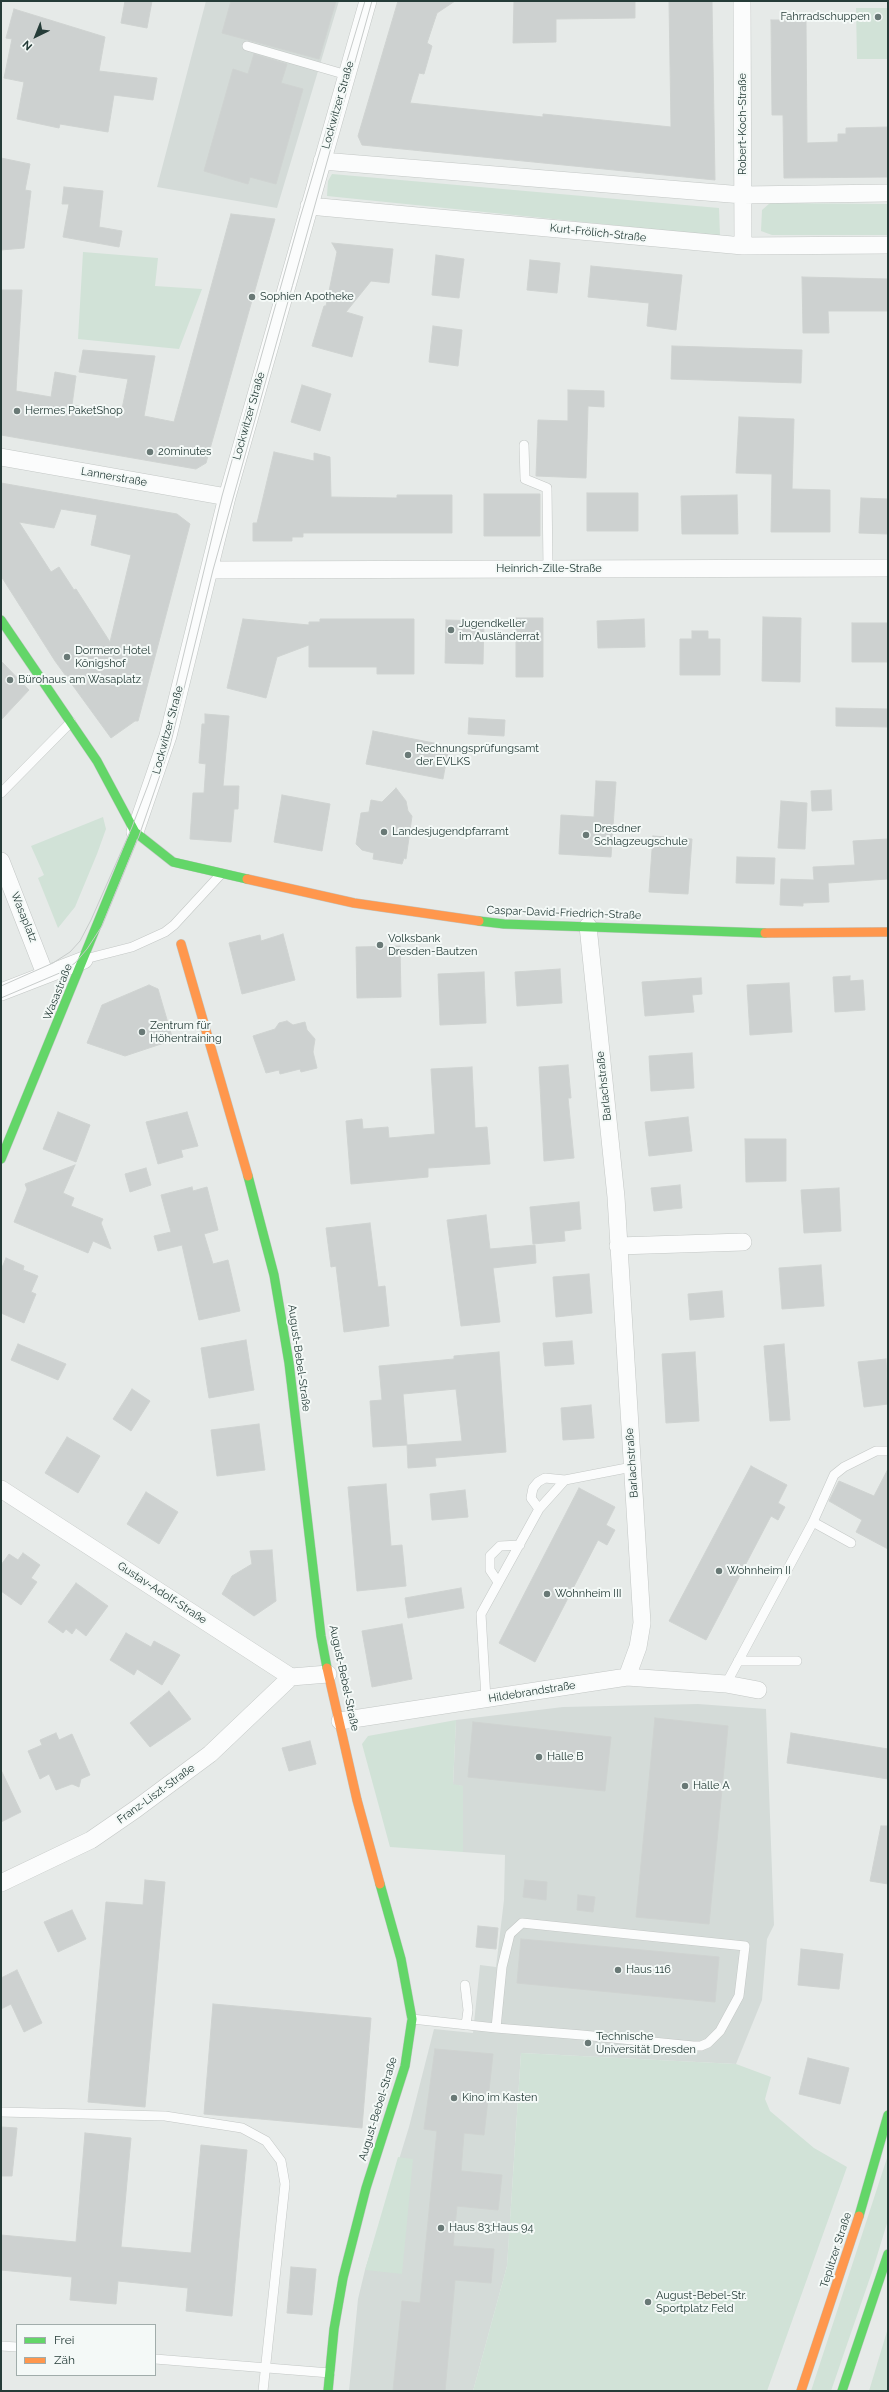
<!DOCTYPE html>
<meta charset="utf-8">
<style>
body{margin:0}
#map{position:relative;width:889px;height:2392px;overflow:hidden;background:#e6eae8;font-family:Raleway,sans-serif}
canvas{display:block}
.frame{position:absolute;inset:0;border:2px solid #253c38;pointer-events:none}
.legend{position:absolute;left:16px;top:2324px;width:140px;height:52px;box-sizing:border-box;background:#f4f9f7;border:1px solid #a1adab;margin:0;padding:5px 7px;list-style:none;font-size:12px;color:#253c38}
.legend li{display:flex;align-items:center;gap:8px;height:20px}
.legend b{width:20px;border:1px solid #a1adab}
.north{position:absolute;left:16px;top:16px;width:40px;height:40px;-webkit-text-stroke:3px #f4f9f7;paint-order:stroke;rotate:223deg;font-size:11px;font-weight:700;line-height:16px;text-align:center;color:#253c38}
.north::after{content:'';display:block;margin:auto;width:14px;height:18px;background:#253c38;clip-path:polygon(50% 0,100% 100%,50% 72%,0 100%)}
</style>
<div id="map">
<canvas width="889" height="2392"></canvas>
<div class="frame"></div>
<ul class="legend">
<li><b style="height:5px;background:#63d668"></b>Frei</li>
<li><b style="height:5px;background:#ff974d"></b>Zäh</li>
</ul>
<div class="north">N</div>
</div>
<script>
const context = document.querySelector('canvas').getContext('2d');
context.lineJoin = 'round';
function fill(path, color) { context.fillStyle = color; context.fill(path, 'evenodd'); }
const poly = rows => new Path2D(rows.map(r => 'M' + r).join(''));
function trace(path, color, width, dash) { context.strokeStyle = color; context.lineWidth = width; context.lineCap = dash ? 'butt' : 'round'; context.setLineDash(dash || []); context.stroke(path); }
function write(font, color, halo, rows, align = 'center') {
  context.font = font + ' Raleway,sans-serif'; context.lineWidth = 4; context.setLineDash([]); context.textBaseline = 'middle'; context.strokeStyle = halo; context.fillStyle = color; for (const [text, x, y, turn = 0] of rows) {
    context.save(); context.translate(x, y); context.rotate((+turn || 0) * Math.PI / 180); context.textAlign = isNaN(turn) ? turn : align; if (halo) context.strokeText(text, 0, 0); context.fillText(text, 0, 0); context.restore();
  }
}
fill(poly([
 [206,1,339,1,277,208,157,187],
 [698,1704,766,1709,774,1925,767,1939,762,2000,736,2064,521,2053,507,2266,473,2391,349,2391,358,2299,365,2270,409,2127,434,2029,473,2033,480,1965,496,1967,504,1900,505,1855,463,1852,463,1786,453,1785,456,1720,563,1707]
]), '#d4dbd8');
fill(poly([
 [856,8,888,8,888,59,857,59],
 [332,174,719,208,720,236,327,196,328,181],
 [770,203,888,204,888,235,772,235,761,231,762,210],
 [83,252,158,258,155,286,202,289,179,349,78,339],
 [103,817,106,829,97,854,75,907,58,928,38,878,44,875,31,846],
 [456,1720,453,1784,463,1786,463,1852,390,1847,362,1744,368,1736],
 [521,2053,736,2064,771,2077,765,2099,770,2111,814,2148,847,2167,767,2391,473,2391,507,2266],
 [888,2155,888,2220,873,2269,831,2391,811,2391],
 [398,2157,413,2159,402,2274,365,2270],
 [888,2328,888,2391,869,2391]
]), '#d1e2d7');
const building = poly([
 [125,1,152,1,147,28,121,23,125,1],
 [231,1,336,1,319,59,222,33,231,1],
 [398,1,455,1,437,13,427,43,432,46,424,74,419,73,410,103,543,117,543,114,671,127,669,1,712,1,715,180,362,145,358,136,398,1],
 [514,1,635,1,635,18,556,19,556,42,513,43,514,1],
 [14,9,105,37,99,71,157,78,153,100,114,95,108,132,60,124,59,128,17,119,24,82,4,78,12,39,6,38,14,9],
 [771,20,806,20,807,143,838,142,838,134,846,134,846,128,888,127,888,177,784,178,783,115,772,115,771,20],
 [254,54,287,64,281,83,303,89,276,184,250,177,248,184,204,171,233,69,248,74,254,54],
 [1,158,30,164,25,190,31,191,24,248,1,250,1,158],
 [64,187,103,191,99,227,122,231,119,247,63,237,69,204,62,204,64,187],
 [231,214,275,219,206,463,196,469,1,435,1,290,22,290,16,391,51,397,55,372,76,376,72,405,121,414,128,379,79,372,83,350,155,356,144,416,174,422,231,214],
 [332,243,393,249,389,283,371,281,346,312,363,317,352,357,312,346,324,306,326,306,337,252,332,243],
 [436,255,464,259,459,298,432,295,436,255],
 [530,260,560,263,557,293,527,290,530,260],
 [591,266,682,275,676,330,647,326,649,303,588,297,591,266],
 [802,277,888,279,888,311,828,311,829,333,803,333,802,277],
 [433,326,462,330,458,366,429,362,433,326],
 [672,346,802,350,801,383,671,379,672,346],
 [302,385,331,394,320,431,291,422,302,385],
 [568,390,604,391,604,407,588,406,586,478,536,476,538,420,568,421,568,390],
 [739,417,794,419,792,489,830,490,830,532,771,532,772,474,736,473,739,417],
 [274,452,314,461,314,453,330,457,331,497,397,498,397,495,452,495,452,533,303,533,303,537,292,537,292,541,253,541,253,523,257,523,274,452],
 [1,483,177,514,190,524,138,721,135,721,111,738,55,661,1,576,1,483],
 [61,509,97,515,91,545,131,555,110,642,76,589,74,590,59,567,51,572,19,522,54,528,61,509],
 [587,493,638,493,638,531,587,531,587,493],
 [484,494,540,494,540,536,484,536,484,494],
 [737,495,738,534,682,534,681,496,737,495],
 [861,498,888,499,888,534,859,533,861,498],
 [763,617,801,618,800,682,762,681,763,617],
 [516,618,543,618,543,677,516,677,516,618],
 [243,619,309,625,309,622,320,622,320,619,414,619,414,674,377,674,377,667,309,667,309,645,277,657,266,698,227,688,243,619],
 [644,619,645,647,598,648,597,621,644,619],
 [446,620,484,621,483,664,445,663,446,620],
 [852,623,888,623,888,662,852,662,852,623],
 [692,631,708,631,708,639,720,639,720,675,680,675,680,639,692,639,692,631],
 [1,661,29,690,1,720,1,661],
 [836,708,888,709,888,727,836,726,836,708],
 [205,714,229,716,223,786,239,786,238,809,234,809,231,842,190,839,193,793,204,793,206,764,199,763,202,724,205,724,205,714],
 [469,718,505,720,504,736,468,734,469,718],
 [373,731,449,746,443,779,366,764,373,731],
 [596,781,616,782,611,857,559,854,561,815,594,817,596,781],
 [396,788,406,801,408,811,412,816,406,859,404,858,402,864,373,859,374,853,362,850,356,844,361,813,369,812,371,800,382,802,396,788],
 [831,790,832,810,812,811,811,791,831,790],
 [282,795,330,804,322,851,274,842,282,795],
 [781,801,807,803,805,849,778,848,781,801],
 [653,836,692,839,688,894,649,892,653,836],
 [888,839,888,879,828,883,829,902,803,903,803,906,780,905,781,879,814,880,813,867,855,865,853,841,888,839],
 [737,857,775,858,774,884,736,883,737,857],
 [283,934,295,980,242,994,229,943,260,935,261,941,283,934],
 [400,946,401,997,357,998,356,947,400,946],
 [560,969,562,1003,517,1006,515,972,560,969],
 [484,972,486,1023,440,1025,438,974,484,972],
 [850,976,850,981,863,980,865,1010,835,1012,833,977,850,976],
 [701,978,702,994,692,995,694,1012,645,1016,642,982,701,978],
 [789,983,792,1032,750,1035,747,985,789,983],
 [149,985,158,989,173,1040,125,1056,87,1043,102,1005,149,985],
 [287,1021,293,1025,305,1022,307,1030,315,1039,313,1052,317,1068,301,1072,300,1069,280,1074,279,1070,266,1073,253,1036,275,1029,279,1023,287,1021],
 [692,1053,694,1088,651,1091,649,1056,692,1053],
 [568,1065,571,1098,568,1098,574,1158,544,1161,539,1067,568,1065],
 [472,1067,475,1128,487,1127,490,1164,428,1168,428,1177,351,1184,346,1121,362,1119,363,1129,388,1127,389,1138,435,1134,431,1069,472,1067],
 [58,1112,90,1125,76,1162,43,1149,58,1112],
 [187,1112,198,1146,181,1150,183,1157,158,1164,146,1122,187,1112],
 [688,1117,692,1151,649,1156,645,1122,688,1117],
 [745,1139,786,1139,786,1181,746,1182,745,1139],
 [75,1165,63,1193,74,1198,71,1206,103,1219,101,1223,111,1249,93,1241,88,1253,14,1222,27,1189,25,1184,75,1165],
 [146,1168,151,1185,130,1192,125,1174,146,1168],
 [680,1185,682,1208,654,1211,651,1188,680,1185],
 [192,1187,193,1191,207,1187,218,1230,204,1234,213,1264,228,1260,240,1311,199,1320,182,1245,158,1251,154,1236,171,1232,161,1195,192,1187],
 [839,1188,841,1231,804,1233,801,1190,839,1188],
 [579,1202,581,1229,564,1231,565,1241,533,1244,530,1207,579,1202],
 [486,1215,490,1249,535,1245,536,1263,493,1268,500,1322,461,1326,447,1220,486,1215],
 [370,1223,378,1287,385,1286,389,1326,344,1332,336,1266,331,1267,326,1228,370,1223],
 [6,1258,24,1266,23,1270,38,1276,31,1292,36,1294,24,1323,1,1313,1,1270,6,1258],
 [821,1265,824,1306,782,1309,779,1268,821,1265],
 [589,1274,592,1313,556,1317,553,1277,589,1274],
 [722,1291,724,1317,690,1320,688,1294,722,1291],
 [246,1340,254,1390,209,1398,201,1348,246,1340],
 [572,1341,574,1364,545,1366,543,1343,572,1341],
 [18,1344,66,1364,58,1380,11,1360,18,1344],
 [784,1344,790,1420,770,1421,764,1346,784,1344],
 [499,1352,506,1452,435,1458,436,1466,408,1468,407,1445,373,1447,370,1401,382,1400,379,1366,454,1359,454,1356,499,1352],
 [456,1389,462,1441,407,1445,403,1394,456,1389],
 [695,1352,699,1421,666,1423,662,1354,695,1352],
 [886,1359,888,1404,864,1407,858,1362,886,1359],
 [132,1389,150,1401,131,1431,113,1419,132,1389],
 [591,1405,594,1438,563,1440,561,1408,591,1405],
 [259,1424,265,1470,217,1476,211,1430,259,1424],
 [67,1437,100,1456,78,1493,45,1473,67,1437],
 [751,1466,787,1485,778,1503,785,1507,778,1520,771,1516,706,1640,669,1621,751,1466],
 [888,1469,888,1549,856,1532,862,1520,829,1501,839,1481,874,1496,888,1469],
 [386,1484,391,1546,402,1545,406,1586,357,1591,348,1487,386,1484],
 [579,1488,615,1507,606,1525,615,1530,607,1545,598,1540,535,1662,499,1643,579,1488],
 [465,1490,468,1517,432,1520,430,1494,465,1490],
 [146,1492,178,1512,159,1544,127,1524,146,1492],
 [272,1550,276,1601,254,1616,222,1594,232,1576,252,1564,250,1551,272,1550],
 [23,1553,40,1565,31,1578,37,1582,21,1605,1,1591,1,1565,9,1554,18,1560,23,1553],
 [76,1583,108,1606,86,1636,76,1628,72,1634,66,1629,63,1633,48,1622,76,1583],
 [461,1588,464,1608,408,1618,405,1598,461,1588],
 [402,1624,412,1679,372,1687,362,1631,402,1624],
 [126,1633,151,1647,154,1641,180,1655,162,1685,137,1669,134,1675,110,1660,126,1633],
 [169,1691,191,1719,150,1747,130,1723,169,1691],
 [655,1718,728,1726,709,1924,636,1917,655,1718],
 [473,1722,611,1737,605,1791,468,1777,473,1722],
 [56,1733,59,1740,72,1734,90,1775,81,1779,79,1787,72,1784,56,1790,49,1774,40,1779,28,1751,42,1745,40,1740,56,1733],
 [791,1733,888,1749,888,1779,787,1763,791,1733],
 [310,1741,316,1764,289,1771,282,1748,310,1741],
 [1,1770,21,1812,1,1822,1,1770],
 [881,1826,888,1826,888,1884,870,1881,881,1826],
 [145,1880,165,1882,145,2107,88,2102,106,1902,143,1905,145,1880],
 [525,1880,547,1882,546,1900,523,1897,525,1880],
 [578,1895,595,1897,593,1912,577,1910,578,1895],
 [72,1910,86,1939,58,1952,44,1922,72,1910],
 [478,1926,498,1928,496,1949,476,1947,478,1926],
 [521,1939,719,1957,715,2002,517,1983,521,1939],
 [801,1949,843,1954,839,1989,798,1985,801,1949],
 [17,1970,42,2023,24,2032,11,2004,1,2009,1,1978,17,1970],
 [213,2004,371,2018,362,2128,204,2114,213,2004],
 [435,2049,493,2054,484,2135,464,2133,461,2171,502,2175,498,2210,457,2206,453,2246,494,2249,491,2283,455,2280,445,2391,393,2391,402,2301,420,2303,437,2131,424,2129,435,2049],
 [808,2058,849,2068,840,2104,799,2094,808,2058],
 [1,2127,17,2128,12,2176,1,2176,1,2127],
 [85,2133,131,2138,121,2247,191,2253,201,2145,247,2150,232,2316,186,2311,188,2288,118,2281,116,2304,92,2302,70,2300,72,2277,1,2270,1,2235,76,2242,85,2133],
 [291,2267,316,2269,312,2315,287,2313,291,2267]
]);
fill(building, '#cdd1d0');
trace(building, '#cfd3d1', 1);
const lane = poly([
 [247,46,347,75],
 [524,445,525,479,547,488,548,569],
 [1,793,71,722],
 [85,959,132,947,165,932,174,925,221,874],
 [539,1509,531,1498,533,1488,538,1482,545,1478,565,1480],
 [813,1522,851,1543],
 [498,1582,490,1570,490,1556,500,1546,520,1545],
 [738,1661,797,1661],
 [726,1684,813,1522,834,1475,844,1467,876,1451,888,1451],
 [486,1699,481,1614,539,1509,565,1480,632,1467],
 [465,1985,468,2010,466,2025],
 [412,2019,496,2028,582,2035,693,2046,701,2046,708,2043,720,2031,739,1996,745,1946,522,1923,510,1934,502,1967,496,2028],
 [1,2112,165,2116,242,2128,266,2141,281,2161,285,2184,263,2391],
 [1,2346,17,2347],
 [155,2359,330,2373]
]);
const street = poly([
 [742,1,743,246],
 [322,161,743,195,888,193],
 [309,206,743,246,888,245],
 [1,457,227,497],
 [209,570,888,568],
 [135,832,168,736,227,497,368,1],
 [1,861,45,974],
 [588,926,616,1197,642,1623,638,1647,627,1677],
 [1,992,84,960],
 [618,1246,743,1242],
 [1,1489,291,1677,328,1674],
 [340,1721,627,1677,726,1684,758,1690],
 [1,1883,91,1840,136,1809,210,1754,291,1677]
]);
const fast = poly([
 [1,620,97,761,135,832,173,862,247,879],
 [479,921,504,924,765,933],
 [1,1159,135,832],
 [248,1176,274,1275,289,1363,321,1636,327,1668],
 [859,2216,888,2115],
 [328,2391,334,2329,343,2278,366,2188,405,2066,412,2019,401,1959,380,1884],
 [842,2391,888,2254]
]);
const slow = poly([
 [247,879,354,903,479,921],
 [765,933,888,932],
 [181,944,248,1176],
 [327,1668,357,1800,380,1884],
 [801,2391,859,2216]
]);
trace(lane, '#c3c7c5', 10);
trace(street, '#c3c7c5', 18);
trace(fast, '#c0c6c3', 10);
trace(slow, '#c0c6c3', 10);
trace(lane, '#fbfcfc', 9);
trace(street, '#fbfcfc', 17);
trace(fast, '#63d668', 9);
trace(slow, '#ff974d', 9);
trace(poly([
 [1,986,53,963,70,952,80,941,91,920,132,827,148,785,162,744,222,496,300,218,365,1],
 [1,998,62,972,75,963,87,949,102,926,139,836,170,746,213,570,372,1]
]), '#c7cbca', 1);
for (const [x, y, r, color] of [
 [878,17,4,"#697976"],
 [252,297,4,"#697976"],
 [17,411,4,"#697976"],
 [150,452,4,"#697976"],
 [451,630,4,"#697976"],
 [67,657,4,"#697976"],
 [10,680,4,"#697976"],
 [408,755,4,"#697976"],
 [384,832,4,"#697976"],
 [586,835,4,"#697976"],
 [380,945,4,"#697976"],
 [142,1032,4,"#697976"],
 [719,1571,4,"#697976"],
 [547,1594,4,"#697976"],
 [539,1757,4,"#697976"],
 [685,1786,4,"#697976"],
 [618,1970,4,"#697976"],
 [588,2043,4,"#697976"],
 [454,2098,4,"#697976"],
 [441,2228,4,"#697976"],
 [648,2302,4,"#697976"]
]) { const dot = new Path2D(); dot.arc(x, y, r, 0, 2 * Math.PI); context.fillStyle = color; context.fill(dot); trace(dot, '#f4f9f7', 1.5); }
write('11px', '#253c38', '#f4f9f7', [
 ["Fahrradschuppen",870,17,"right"],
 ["Sophien Apotheke",260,297],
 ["Hermes PaketShop",25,411],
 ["20minutes",158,452],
 ["Jugendkeller",459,624],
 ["im Ausländerrat",459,637],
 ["Dormero Hotel",75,651],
 ["Königshof",75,664],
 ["Bürohaus am Wasaplatz",18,680],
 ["Rechnungsprüfungsamt",416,749],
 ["der EVLKS",416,762],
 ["Dresdner",594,829],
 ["Schlagzeugschule",594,842],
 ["Landesjugendpfarramt",392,832],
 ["Volksbank",388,939],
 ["Dresden-Bautzen",388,952],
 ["Zentrum für",150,1026],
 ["Höhentraining",150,1039],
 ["Wohnheim II",727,1571],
 ["Wohnheim III",555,1594],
 ["Halle B",547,1757],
 ["Halle A",693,1786],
 ["Haus 116",626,1970],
 ["Technische",596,2037],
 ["Universität Dresden",596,2050],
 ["Kino im Kasten",462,2098],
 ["Haus 83;Haus 94",449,2228],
 ["August-Bebel-Str.",656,2296],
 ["Sportplatz Feld",656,2309]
], 'left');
write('11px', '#253c38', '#f4f9f7', [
 ["Lockwitzer Straße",338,105,-74],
 ["Robert-Koch-Straße",743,124,-90],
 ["Kurt-Frölich-Straße",598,233,6],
 ["Lockwitzer Straße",249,416,-74],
 ["Lannerstraße",114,477,10],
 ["Heinrich-Zille-Straße",549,569],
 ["Lockwitzer Straße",168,730,-75],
 ["Caspar-David-Friedrich-Straße",564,913,2],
 ["Wasaplatz",24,917,68],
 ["Wasastraße",58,992,-68],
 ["Barlachstraße",604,1086,-96],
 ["August-Bebel-Straße",299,1358,82],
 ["Barlachstraße",632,1463,-94],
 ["Gustav-Adolf-Straße",162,1593,33],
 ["August-Bebel-Straße",344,1678,78],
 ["Hildebrandstraße",532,1692,-9],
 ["Franz-Liszt-Straße",156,1794,-36],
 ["August-Bebel-Straße",378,2109,-73],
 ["Teplitzer Straße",836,2250,-72]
]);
</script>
